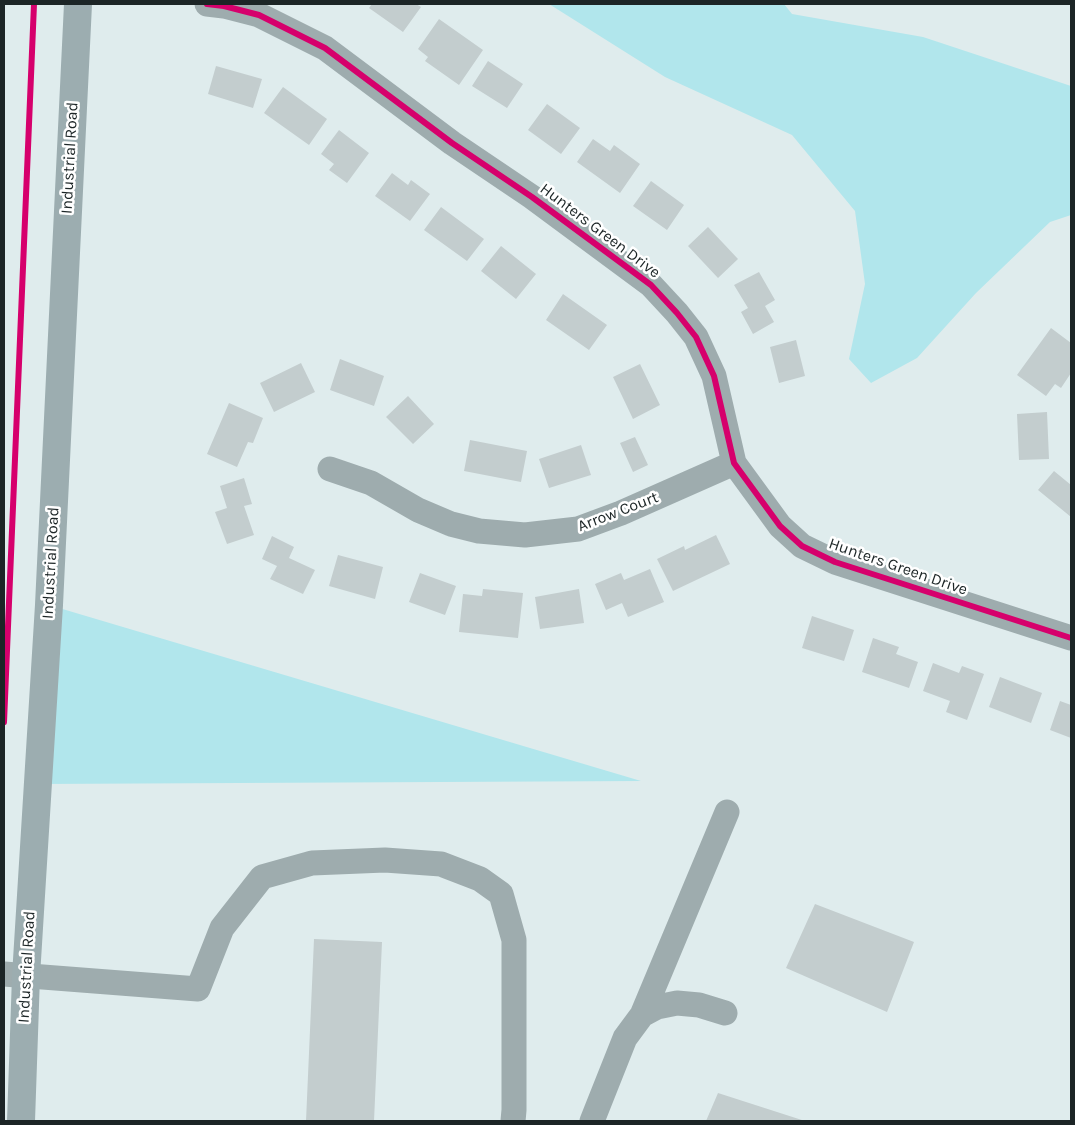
<!DOCTYPE html>
<style>
body{margin:0}
#map{position:relative;width:1075px;height:1125px;overflow:hidden;background:#dfeced;font-family:Karla,sans-serif}
canvas{display:block}
.frame{position:absolute;inset:0;border:5px solid #1c2526;pointer-events:none}
</style>
<div id="map">
<canvas width="1075" height="1125"></canvas>
<div class="frame"></div>
</div>
<script>
const context = document.querySelector('canvas').getContext('2d');
context.lineJoin = 'round';
function fill(path, color) { context.fillStyle = color; context.fill(path, 'evenodd'); }
const poly = rows => new Path2D(rows.map(r => 'M' + r).join(''));
function trace(path, color, width, dash) { context.strokeStyle = color; context.lineWidth = width; context.lineCap = dash ? 'butt' : 'round'; context.setLineDash(dash || []); context.stroke(path); }
function write(font, color, halo, rows, align = 'center') {
  context.font = font + ' Karla,sans-serif'; context.lineWidth = 5; context.setLineDash([]); context.textBaseline = 'middle'; context.strokeStyle = halo; context.fillStyle = color; for (const [text, x, y, turn = 0] of rows) {
    context.save(); context.translate(x, y); context.rotate((+turn || 0) * Math.PI / 180); context.textAlign = isNaN(turn) ? turn : align; if (halo) context.strokeText(text, 0, 0); context.fillText(text, 0, 0); context.restore();
  }
}
fill(poly([
 [549,4,784,4,792,14,923,37,1071,86,1071,215,1050,222,976,293,917,358,871,383,849,359,865,284,855,211,792,135,665,77],
 [49,605,641,781,38,784]
]), '#b1e6ec');
fill(poly([
 [372,4,416,4,421,7,403,32,369,8],
 [439,19,483,50,459,85,425,61,428,57,418,49],
 [488,61,523,84,507,108,472,86],
 [216,66,262,79,253,108,208,94],
 [283,87,327,119,309,145,264,113],
 [547,104,580,128,561,154,528,130],
 [339,130,369,153,347,183,329,170,334,164,321,154],
 [593,139,610,151,614,145,640,164,620,193,577,162],
 [392,173,408,185,411,180,430,194,410,221,375,196],
 [651,181,684,205,667,230,633,206],
 [441,207,484,239,467,261,424,230],
 [708,227,738,259,718,278,688,246],
 [501,246,536,274,516,299,481,271],
 [759,272,775,300,765,306,774,322,753,334,741,312,748,308,734,285],
 [563,294,607,325,589,350,546,320],
 [1051,328,1071,343,1071,373,1061,388,1055,384,1046,396,1017,375],
 [796,340,805,376,779,383,770,347],
 [340,359,384,376,374,406,330,390],
 [301,363,315,392,274,412,260,383],
 [640,364,660,405,633,419,613,377],
 [408,396,434,424,413,444,386,417],
 [229,403,263,418,253,443,248,442,237,467,207,454],
 [1047,412,1049,459,1019,460,1017,414],
 [635,437,648,465,633,472,620,443],
 [470,440,527,451,521,482,464,471],
 [581,445,591,475,549,488,539,459],
 [1054,471,1071,485,1071,517,1038,490],
 [244,478,252,504,244,506,254,535,227,544,215,512,227,508,220,486],
 [716,535,730,564,673,591,657,559,684,546,685,550],
 [272,536,294,547,289,558,315,570,303,594,270,579,277,566,262,559],
 [338,555,383,567,375,599,329,586],
 [650,569,664,602,628,617,622,603,606,610,595,584,621,573,624,580],
 [420,573,456,586,445,615,409,602],
 [483,589,523,593,518,638,459,632,463,594,482,596],
 [579,589,584,623,540,629,535,597],
 [812,616,854,630,844,661,802,648],
 [873,638,899,647,896,654,918,662,909,688,862,672],
 [933,663,959,673,962,666,984,674,967,720,946,712,950,701,923,691],
 [1000,677,1042,693,1031,723,989,707],
 [1060,701,1071,705,1071,738,1050,730],
 [815,904,914,942,887,1012,786,968],
 [314,939,382,942,374,1121,306,1121],
 [718,1093,805,1121,706,1121]
]), '#c3cdce');
trace(poly([
 [207,4,224,6,259,15,325,48,452,143,532,197,651,285,677,313,696,337,714,376,734,463,780,526,802,546,835,562,1071,638],
 [330,469,371,483,418,510,451,524,479,531,525,535,578,529,621,513,734,463],
 [4,974,198,989,222,928,262,877,312,863,385,860,441,864,480,879,501,894,514,940,514,1110,513,1121],
 [642,1015,727,812],
 [592,1121,625,1038,642,1015,657,1007,677,1003,699,1005,725,1013]
]), '#9eacae', 25);
trace(poly([
 [21,1121,26,976,49,605,78,4]
]), '#9cadb0', 28);
trace(poly([
 [207,4,224,6,259,15,325,48,452,143,532,197,651,285,677,313,696,337,714,376,734,463,780,526,802,546,835,562,1071,638],
 [4,722,34,4]
]), '#d6006c', 6);
write('16px', '#1c2526', '#fff', [
 ["Industrial Road",70,158,-87],
 ["Hunters Green Drive",600,231,37],
 ["Arrow Court",618,512,-21],
 ["Industrial Road",51,563,-87],
 ["Hunters Green Drive",898,567,19],
 ["Industrial Road",27,967,-87]
]);
</script>
